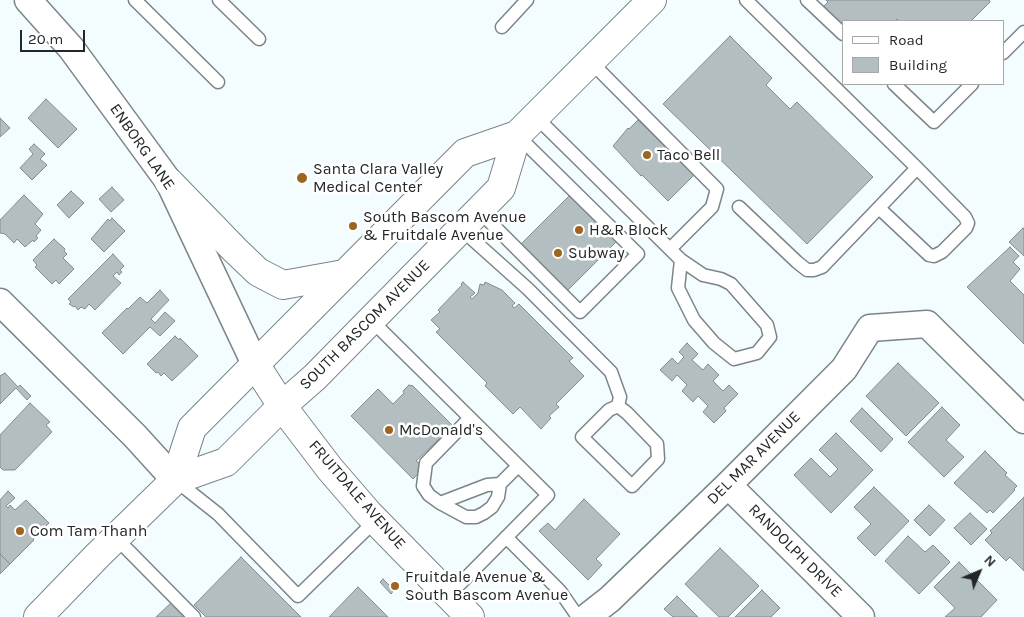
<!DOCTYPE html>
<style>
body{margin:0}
#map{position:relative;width:1024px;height:617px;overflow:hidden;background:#f3fcfe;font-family:Karla,sans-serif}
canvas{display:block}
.legend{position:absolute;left:842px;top:20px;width:162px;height:65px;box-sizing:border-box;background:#fff;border:1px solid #a7a9a9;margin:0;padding:6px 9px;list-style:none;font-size:15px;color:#232728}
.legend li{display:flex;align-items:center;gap:10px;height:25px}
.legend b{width:25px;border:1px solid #a7a9a9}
.north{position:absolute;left:954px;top:547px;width:50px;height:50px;-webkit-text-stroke:4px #fff;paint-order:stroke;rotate:45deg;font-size:14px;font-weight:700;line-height:20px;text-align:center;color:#232728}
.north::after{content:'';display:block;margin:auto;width:18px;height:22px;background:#232728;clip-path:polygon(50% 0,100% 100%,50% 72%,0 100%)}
.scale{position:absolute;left:20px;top:30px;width:65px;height:22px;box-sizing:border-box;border:2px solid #232728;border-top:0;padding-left:6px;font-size:15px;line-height:18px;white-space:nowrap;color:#232728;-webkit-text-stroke:4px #fff;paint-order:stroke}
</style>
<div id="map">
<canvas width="1024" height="617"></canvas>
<ul class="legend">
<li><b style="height:6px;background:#fff"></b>Road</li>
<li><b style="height:14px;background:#b3bec1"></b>Building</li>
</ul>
<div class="north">N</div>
<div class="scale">20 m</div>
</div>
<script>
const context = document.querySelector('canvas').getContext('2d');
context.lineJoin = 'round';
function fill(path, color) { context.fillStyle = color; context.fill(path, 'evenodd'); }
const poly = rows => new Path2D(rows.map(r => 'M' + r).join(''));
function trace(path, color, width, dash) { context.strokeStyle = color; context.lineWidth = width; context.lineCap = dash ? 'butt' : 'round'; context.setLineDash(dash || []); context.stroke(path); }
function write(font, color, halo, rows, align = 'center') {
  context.font = font + ' Karla,sans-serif'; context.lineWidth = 5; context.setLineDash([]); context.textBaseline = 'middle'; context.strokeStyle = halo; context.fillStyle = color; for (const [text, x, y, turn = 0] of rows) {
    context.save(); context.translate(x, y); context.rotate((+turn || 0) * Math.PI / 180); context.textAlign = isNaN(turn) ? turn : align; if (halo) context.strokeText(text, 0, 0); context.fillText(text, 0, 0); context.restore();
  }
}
const building = poly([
 [826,0,989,0,990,2,971,21,899,21,897,19,895,21,843,21,843,26,823,7,828,2,826,0],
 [730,36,772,78,766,85,790,109,797,102,873,177,807,244,663,104,730,36],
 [46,99,77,129,58,148,28,118,46,99],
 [0,118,10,128,0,137,0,118],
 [638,120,694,175,668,201,642,175,641,176,613,146,628,128,629,129,638,120],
 [34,144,45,154,40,159,47,165,32,180,20,168,33,154,29,149,34,144],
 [112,187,124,200,111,212,99,199,112,187],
 [71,191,84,203,69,218,57,205,71,191],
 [24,195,43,214,35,224,41,230,36,236,38,238,34,242,33,240,25,247,17,239,14,243,5,234,0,233,0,220,24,195],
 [570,195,617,241,567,291,520,245,570,195],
 [112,218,125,231,104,252,91,239,108,219,110,221,112,218],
 [1023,228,1024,229,1024,256,1009,242,1023,228],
 [54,239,65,249,64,251,67,254,63,258,74,269,59,284,56,280,52,284,35,267,37,265,33,260,54,239],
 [1010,247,1019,256,1013,262,1020,269,1010,281,1024,295,1024,344,967,287,1010,247],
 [113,254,124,266,120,270,122,272,119,275,117,272,113,276,121,283,95,310,89,304,85,309,81,307,78,310,75,306,74,307,69,304,71,302,68,299,113,254],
 [463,282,475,293,470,297,472,299,478,293,480,284,484,285,485,282,502,290,515,303,512,306,514,308,519,304,573,358,569,361,584,376,556,404,559,407,549,416,551,418,541,429,520,407,513,414,485,386,487,383,436,332,440,329,431,320,440,312,438,310,462,285,461,284,463,282],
 [160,290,169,300,151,319,155,323,165,312,175,321,160,336,150,327,123,354,102,333,127,308,128,309,140,297,147,303,160,290],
 [175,336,179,340,180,338,198,356,172,381,164,373,161,376,158,372,156,373,147,364,175,336],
 [687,343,698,354,692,360,703,370,708,364,719,375,713,381,723,391,729,385,738,394,724,408,726,411,714,423,703,412,708,406,698,396,693,402,682,391,687,385,677,375,672,381,660,370,672,358,678,364,684,357,679,352,687,343],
 [898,363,939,403,906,436,866,396,898,363],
 [5,373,18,387,20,385,31,396,27,400,16,388,0,404,0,376,5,373],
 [409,385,411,386,412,385,452,425,448,430,451,433,443,442,439,439,416,461,419,463,418,474,413,479,351,416,378,389,393,404,404,393,403,391,409,385],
 [30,403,50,422,46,425,52,432,15,470,3,470,0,467,0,435,30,403],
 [942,407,960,425,946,440,964,457,944,477,908,442,942,407],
 [862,408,893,439,881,452,850,421,862,408],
 [836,433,873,470,831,513,794,475,811,458,830,477,838,469,819,450,836,433],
 [985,451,1007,473,1005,475,1017,486,1014,489,1015,490,993,513,990,510,987,513,954,483,985,451],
 [874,487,909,521,875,556,857,538,871,524,854,507,874,487],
 [8,491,15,498,6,506,8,508,10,505,15,510,26,500,49,523,33,539,34,540,10,564,0,554,0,500,8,491],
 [1024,497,1024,571,1010,557,1006,561,985,540,992,533,990,531,1024,497],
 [584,499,620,534,596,559,602,565,588,580,539,531,548,523,555,530,584,499],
 [929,505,945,520,930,536,914,520,929,505],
 [970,513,987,529,971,545,954,528,970,513],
 [908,536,925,552,933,545,950,562,919,594,885,561,908,536],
 [720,548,759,586,728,617,719,617,685,584,720,548],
 [0,554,10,564,0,574,0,554],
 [241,557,301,617,206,617,194,605,241,557],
 [959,562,997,600,981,617,945,617,955,608,934,587,959,562],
 [383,579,394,590,391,594,380,582,383,579],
 [358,587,388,617,329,617,358,587],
 [762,590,780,608,771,617,735,617,762,590],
 [677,596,698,617,673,617,664,609,677,596],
 [174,600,191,617,156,617,174,600]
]);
fill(building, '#b3bec1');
trace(building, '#838d90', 1);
const lane = poly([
 [135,0,218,82],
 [219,0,259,39],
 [746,0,917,168,965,217,968,223,966,228,942,252,934,256,929,255,879,208],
 [807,0,843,34],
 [502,27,527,0],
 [1003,53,1024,32],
 [591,62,717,189,712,207,670,249],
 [894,84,934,122,972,84],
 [536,117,681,260,703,275,721,279,731,284,767,325,770,337,757,353,734,359,714,343,694,320,678,288,681,260],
 [739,207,797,262,807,270,814,270,822,267,917,168],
 [479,211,580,312,638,254,517,135],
 [461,229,528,289,611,372,620,397,618,406,627,413,657,444,658,459,632,486,582,437,609,410,618,406],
 [371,320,548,495,449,595],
 [470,418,426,463,423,486,429,495,440,503,466,517,476,517,484,513,492,507,498,497,500,484],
 [175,480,218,514,298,596,376,520],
 [440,503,487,485,500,484,518,466],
 [506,537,560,591,578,617],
 [116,538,194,617]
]);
const street = poly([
 [28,0,71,48,169,182,255,364],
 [0,302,135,436,175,480],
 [728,485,861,617],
 [587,617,610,599,728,485,844,369,870,328,927,324,1024,420]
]);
const secondary = poly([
 [255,364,282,406,330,469,368,513,470,617]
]);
const primary = poly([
 [169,182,235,250,258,272,283,285,344,274],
 [175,480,192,428,465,153,517,135,652,0],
 [38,617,98,555,175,480,226,462,282,406,315,377,371,320,501,188,517,135]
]);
trace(lane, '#7b8588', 15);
trace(street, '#7b8588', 29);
trace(secondary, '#7b8588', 30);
trace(primary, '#7b8588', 30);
trace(lane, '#fff', 12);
trace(street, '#fff', 26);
trace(secondary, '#fff', 28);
trace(primary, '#fff', 28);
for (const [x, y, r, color] of [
 [647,155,5,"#9d6521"],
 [302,178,6,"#9d6521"],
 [353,226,5,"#9d6521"],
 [579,230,5,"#9d6521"],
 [558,253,5,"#9d6521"],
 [389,430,5,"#9d6521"],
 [20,531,5,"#9d6521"],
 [395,586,5,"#9d6521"]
]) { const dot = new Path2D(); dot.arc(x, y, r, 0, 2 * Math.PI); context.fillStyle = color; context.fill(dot); trace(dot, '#fff', 2); }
write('16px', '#232728', '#fff', [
 ["ENBORG LANE",142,147,55],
 ["SOUTH BASCOM AVENUE",365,325,-45],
 ["DEL MAR AVENUE",754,458,-45],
 ["FRUITDALE AVENUE",357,495,49],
 ["RANDOLPH DRIVE",795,551,45]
]);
write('16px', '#232728', '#fff', [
 ["Taco Bell",657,155],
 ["Santa Clara Valley",313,169],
 ["Medical Center",313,187],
 ["South Bascom Avenue",363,217],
 ["& Fruitdale Avenue",363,235],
 ["H&R Block",589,230],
 ["Subway",568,253],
 ["McDonald's",399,430],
 ["Com Tam Thanh",30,531],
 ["Fruitdale Avenue &",405,577],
 ["South Bascom Avenue",405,595]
], 'left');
</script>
